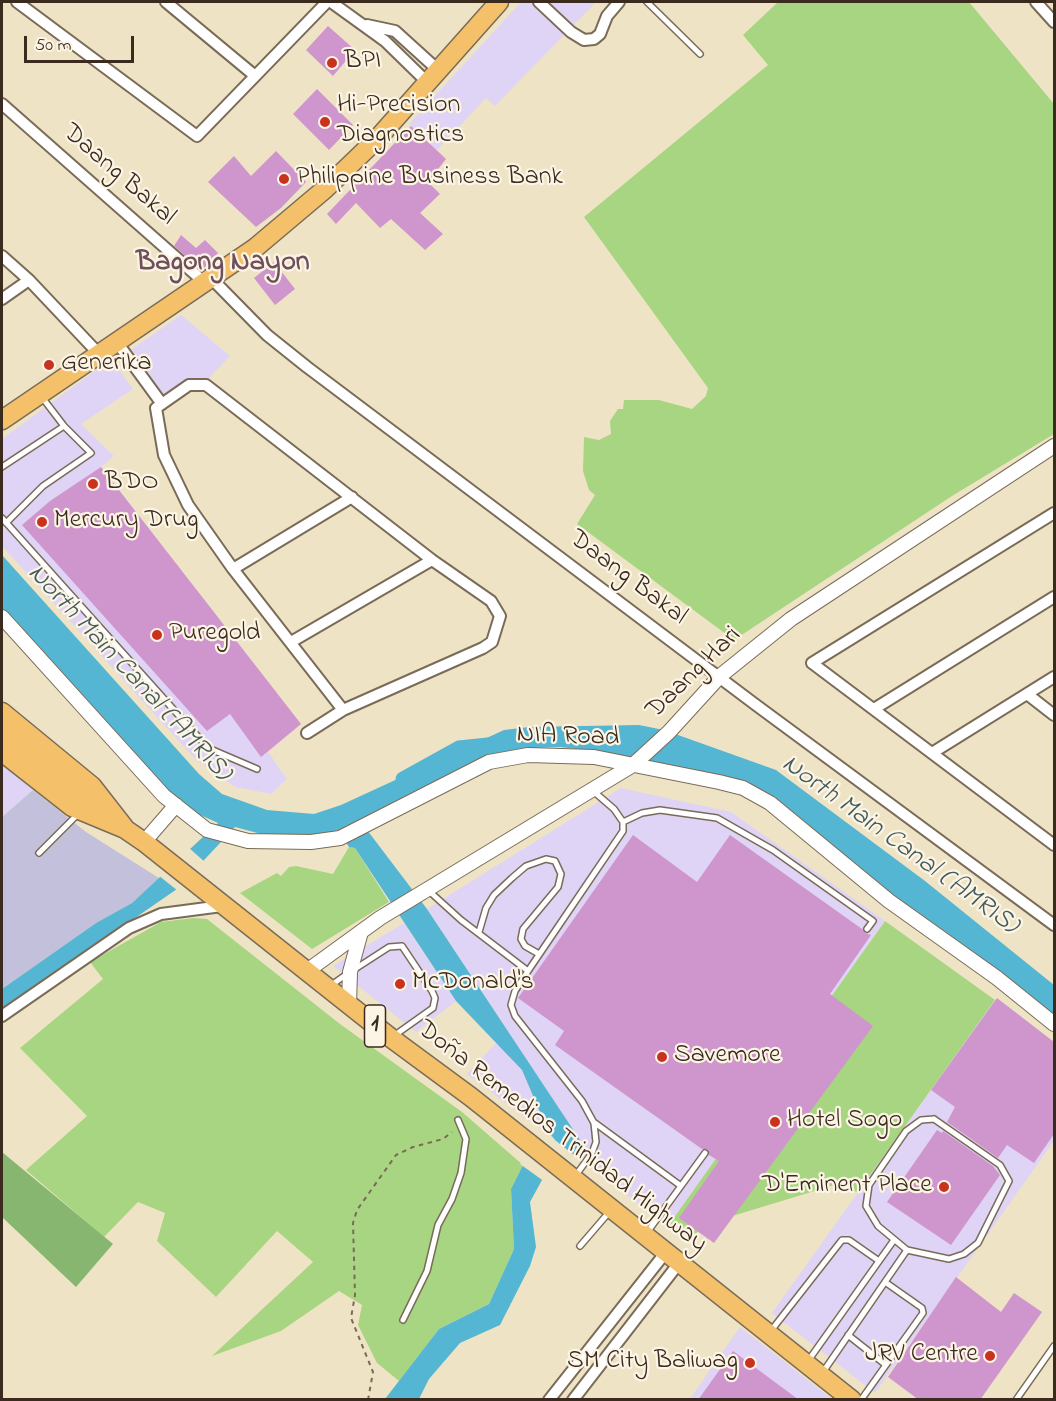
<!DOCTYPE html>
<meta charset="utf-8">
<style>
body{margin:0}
#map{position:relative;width:1056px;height:1401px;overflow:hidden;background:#eee4c5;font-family:"Indie Flower",sans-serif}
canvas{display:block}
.frame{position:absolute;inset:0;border:3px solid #3b2a1e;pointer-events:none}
.scale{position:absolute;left:24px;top:36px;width:110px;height:27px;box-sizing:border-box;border:3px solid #3b2a1e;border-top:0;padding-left:8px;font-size:18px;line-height:21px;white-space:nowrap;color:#3b2a1e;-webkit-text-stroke:4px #fcf5e5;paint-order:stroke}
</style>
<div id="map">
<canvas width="1056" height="1401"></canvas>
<div class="frame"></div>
<div class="scale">50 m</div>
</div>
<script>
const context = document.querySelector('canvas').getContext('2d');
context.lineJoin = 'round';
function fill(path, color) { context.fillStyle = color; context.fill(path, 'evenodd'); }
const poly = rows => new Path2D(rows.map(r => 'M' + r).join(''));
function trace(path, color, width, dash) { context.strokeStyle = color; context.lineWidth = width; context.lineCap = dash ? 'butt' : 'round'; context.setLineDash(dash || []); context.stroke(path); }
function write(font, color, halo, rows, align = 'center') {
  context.font = font + ' "Indie Flower",sans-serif'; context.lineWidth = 4.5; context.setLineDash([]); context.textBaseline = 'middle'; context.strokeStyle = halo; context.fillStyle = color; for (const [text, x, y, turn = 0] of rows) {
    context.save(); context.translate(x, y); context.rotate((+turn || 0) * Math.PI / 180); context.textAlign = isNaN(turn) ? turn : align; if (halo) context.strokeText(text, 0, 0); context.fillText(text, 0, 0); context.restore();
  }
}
fill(poly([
 [521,2,596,2,495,106,486,98,437,150,409,124],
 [181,315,230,356,206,381,170,405,132,349],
 [111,359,133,389,81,424,114,456,101,467,301,724,268,752,287,779,271,794,235,787,195,759,2,546,2,439],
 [2,765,33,790,2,817],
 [621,788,731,812,885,921,668,1226,574,1155,580,1140,427,909],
 [404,923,456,1001,416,1032,333,966],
 [995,1000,1054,1043,1054,1141,875,1393,772,1313],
 [497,1042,522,1070,548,1131,555,1140,467,1074],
 [740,1327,832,1399,689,1400]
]), '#dfd4f5');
fill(poly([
 [33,790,86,832,159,878,132,903,96,923,2,989,2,817]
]), '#c3c0db');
fill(poly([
 [778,2,969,2,1054,104,1054,434,952,496,734,640,577,524,595,495,589,490,583,471,584,437,599,440,611,434,610,421,618,409,623,409,624,400,659,400,692,409,706,396,708,388,584,217,768,65,743,35],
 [349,847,355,848,389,902,312,949,240,893,277,873,281,876,289,867,296,866,333,874],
 [193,918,207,919,340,1024,462,1112,523,1165,511,1189,514,1249,489,1304,439,1329,399,1381,377,1363,358,1325,362,1305,339,1291,281,1331,212,1356,313,1262,277,1231,216,1297,157,1241,165,1213,138,1202,104,1237,26,1170,87,1116,20,1048,103,979,90,962,161,922],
 [885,921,995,1000,858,1192,831,1186,706,1224,687,1242,668,1226]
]), '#a8d582');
fill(poly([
 [2,1152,113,1244,76,1287,2,1217]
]), '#86b670');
fill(poly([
 [2,555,199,774,222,794,267,810,314,814,341,805,504,730,529,727,639,725,664,730,776,770,925,881,1054,985,1054,1019,732,780,713,774,599,752,560,747,528,748,487,755,361,822,427,909,580,1140,574,1155,542,1180,530,1202,536,1247,530,1266,500,1325,460,1343,429,1379,419,1399,385,1399,439,1329,489,1304,514,1249,511,1189,523,1165,555,1140,548,1131,522,1070,456,1001,355,848,349,847,338,830,312,838,265,835,235,827,177,889,2,1010,2,989,96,923,132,903,218,823,187,809,167,793,2,612]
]), '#54b6d2');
fill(poly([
 [188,847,206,863,178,891,158,875],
 [546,1133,574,1155,545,1182,520,1164,551,1140]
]), '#eee4c5');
trace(poly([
 [403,779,459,748,488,745]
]), '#54b6d2', 15);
fill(poly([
 [328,26,355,50,333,76,306,50],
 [317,89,353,125,329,150,293,114],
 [411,126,446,159,428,182,440,194,420,213,443,234,425,250,391,219,380,228,356,203,336,224,327,214],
 [276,151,306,182,281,208,256,227,208,182,234,156,251,176],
 [181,235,196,248,205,240,218,253,202,270,174,246],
 [274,262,295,289,275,305,254,278],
 [101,467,301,724,261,757,230,714,207,731,22,525,50,501],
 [633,835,697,882,730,835,862,929,865,933,871,935,830,994,873,1026,714,1243,679,1218,719,1161,709,1155,707,1149,702,1149,555,1045,564,1031,518,998],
 [997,998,1054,1042,1054,1134,1034,1163,1007,1145,998,1158,947,1122,955,1107,931,1090],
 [937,1130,942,1133,943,1131,993,1166,1000,1175,951,1245,887,1202],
 [956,1277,1001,1312,1014,1293,1042,1312,980,1400,919,1400,888,1377],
 [733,1351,799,1400,698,1400]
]), '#cf95cd');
const service = poly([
 [647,2,700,54],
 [2,467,64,426],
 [2,518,208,748,257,769],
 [6,523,43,486,91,453,64,426,41,396],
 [623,822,642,813,660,810,717,818,773,850,873,921,867,929],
 [39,853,78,814],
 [429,891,461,920,528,971],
 [479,932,486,908,494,895,512,878,526,866,546,859,555,861,561,874,558,887,523,929,521,939,525,946,539,954],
 [355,969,389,947,402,946,432,991,435,998,433,1008,395,1035],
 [330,986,347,974],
 [934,1119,1000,1165,1009,1181,978,1243,964,1254,949,1259,907,1250,878,1226,866,1206,869,1185,906,1131,921,1120,934,1119],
 [595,1123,681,1186],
 [576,1175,592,1153,596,1142,594,1123,582,1101,515,1016,511,1005,515,991,528,971,623,831,623,822,614,809,592,790],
 [646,1234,705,1153],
 [580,1246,611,1210],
 [403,1320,427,1271,438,1225,452,1199,461,1173,466,1139,458,1120],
 [770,1332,842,1240,849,1240,879,1261],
 [848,1335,886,1365],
 [808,1361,894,1240],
 [823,1372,907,1250],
 [861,1400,923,1313,922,1308,885,1282],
 [1016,1400,1054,1346]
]);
const minor = poly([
 [17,2,197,136,327,2],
 [166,2,254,75],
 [331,2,385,41,427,82],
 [539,2,571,32,584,40,594,39,600,34,607,16,619,2],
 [1036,2,1054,22],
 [367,25,395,31,438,70],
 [2,104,204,282],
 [2,256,29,280,98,353],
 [211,278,267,335,307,367,756,705,1054,925],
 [2,299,29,280],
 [116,341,162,404],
 [1054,513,812,663,1054,845],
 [233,569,352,497],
 [291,642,432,560],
 [1027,694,1054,715],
 [874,709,1054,597],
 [307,733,343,710,483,648,492,642,500,616,491,601,432,560,206,385,189,385,156,408,164,455,188,505,233,569,343,710],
 [932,753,1054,677],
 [2,1016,129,928,161,914,222,906],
 [549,1400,666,1252],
 [573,1400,679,1263]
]);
const tertiary = poly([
 [2,617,164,796,207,830,248,841,311,842,340,838,489,762,528,755,594,757,719,782,743,788,770,803,889,901,997,978,1054,1024],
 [144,842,176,805],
 [307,971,380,918,633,765,669,732,720,676,791,619,1054,446],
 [349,1004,350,972,361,932]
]);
const primary = poly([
 [2,420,255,248,325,189,378,138,499,2]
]);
const trunk = poly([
 [2,712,92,786,124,827],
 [2,732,104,813],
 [2,752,72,807,125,829,144,842,391,1038,471,1097,852,1400]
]);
trace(service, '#7a6b58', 8);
trace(minor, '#7a6b58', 14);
trace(tertiary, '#7a6b58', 16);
trace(primary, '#7a6b58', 21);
trace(trunk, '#7a6b58', 21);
trace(poly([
 [368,1400,373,1372,351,1318,355,1295,353,1223,357,1210,396,1155,413,1147,443,1139,452,1132]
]), '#7a6b58', 2, [4.5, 4.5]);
trace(service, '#fff', 5);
trace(minor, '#fff', 10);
trace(tertiary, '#fff', 14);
trace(primary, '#f4c16a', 18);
trace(trunk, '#f4c16a', 18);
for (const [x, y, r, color] of [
 [332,63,6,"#c8321e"],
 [325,122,6,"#c8321e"],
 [284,179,6,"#c8321e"],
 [49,365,6,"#c8321e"],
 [93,484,6,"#c8321e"],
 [42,522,6,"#c8321e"],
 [157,635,6,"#c8321e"],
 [400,984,6,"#c8321e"],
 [662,1057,6,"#c8321e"],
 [775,1122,6,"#c8321e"],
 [944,1187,6,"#c8321e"],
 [990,1356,6,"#c8321e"],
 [750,1363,6,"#c8321e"]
]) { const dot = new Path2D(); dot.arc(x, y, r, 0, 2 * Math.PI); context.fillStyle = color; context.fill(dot); trace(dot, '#fcf5e5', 2); }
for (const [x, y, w] of [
 [375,1026,21]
]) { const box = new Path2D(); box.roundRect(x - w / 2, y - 21, w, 42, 4.5); context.fillStyle = '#fcf5e5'; context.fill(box); trace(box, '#3b2a1e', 1.5); }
write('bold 24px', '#3b2a1e', null, [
 ["1",375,1026]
]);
write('26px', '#3b2a1e', '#fcf5e5', [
 ["BPI",344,63],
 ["Hi-Precision",337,107],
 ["Diagnostics",337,137],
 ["Philippine Business Bank",296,179],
 ["Generika",61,365],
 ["BDO",105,484],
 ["Mercury Drug",54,522],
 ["Puregold",169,635],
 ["McDonald's",412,984],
 ["Savemore",674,1057],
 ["Hotel Sogo",787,1122],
 ["D'Eminent Place",932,1187,"right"],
 ["JRV Centre",978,1356,"right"],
 ["SM City Baliwag",738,1363,"right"]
], 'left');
write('26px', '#3b2a1e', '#fcf5e5', [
 ["Daang Bakal",118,176,41],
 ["Daang Bakal",627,579,37],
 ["Daang Hari",695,674,-44],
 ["NIA Road",568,738,2],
 ["Doña Remedios Trinidad Highway",561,1138,38]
]);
write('italic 27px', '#445b5d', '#fcf5e5', [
 ["North Main Canal (AMRIS)",128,674,47],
 ["North Main Canal (AMRIS)",899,846,36]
]);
write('bold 28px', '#6f4f5b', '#fcf5e5', [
 ["Bagong Nayon",223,264]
]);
</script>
